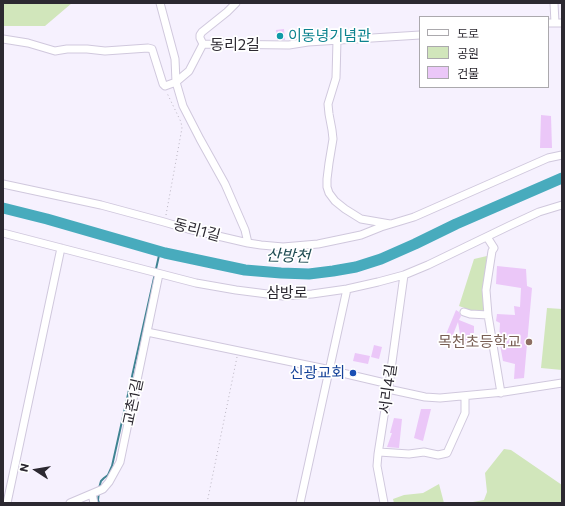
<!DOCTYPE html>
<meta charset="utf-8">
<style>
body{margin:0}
#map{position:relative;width:565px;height:506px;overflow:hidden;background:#f6f1fe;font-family:Commissioner,"Noto Sans KR",sans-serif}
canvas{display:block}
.frame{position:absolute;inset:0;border:4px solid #2c2931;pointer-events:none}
.legend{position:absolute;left:419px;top:16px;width:130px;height:72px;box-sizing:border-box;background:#fff;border:1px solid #aba9ad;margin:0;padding:5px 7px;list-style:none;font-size:12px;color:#2c2931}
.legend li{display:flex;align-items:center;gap:8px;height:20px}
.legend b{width:20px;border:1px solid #aba9ad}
.north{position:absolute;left:16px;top:450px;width:40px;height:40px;-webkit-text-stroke:3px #fff;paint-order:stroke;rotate:282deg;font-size:11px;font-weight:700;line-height:16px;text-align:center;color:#2c2931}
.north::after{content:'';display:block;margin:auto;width:14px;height:18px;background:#2c2931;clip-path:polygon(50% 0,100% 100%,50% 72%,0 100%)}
</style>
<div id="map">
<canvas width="565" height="506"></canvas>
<div class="frame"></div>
<ul class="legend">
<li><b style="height:5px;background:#fff"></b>도로</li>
<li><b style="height:11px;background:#d1e6bb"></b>공원</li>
<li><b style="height:11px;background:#ebc7f8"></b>건물</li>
</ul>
<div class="north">N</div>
</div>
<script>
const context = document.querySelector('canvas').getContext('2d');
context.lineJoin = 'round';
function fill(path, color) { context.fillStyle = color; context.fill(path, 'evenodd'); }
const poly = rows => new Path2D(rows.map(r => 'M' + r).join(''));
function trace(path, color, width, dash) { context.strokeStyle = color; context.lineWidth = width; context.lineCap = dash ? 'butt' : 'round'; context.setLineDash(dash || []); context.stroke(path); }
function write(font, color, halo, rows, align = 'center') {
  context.font = font + ' Commissioner,"Noto Sans KR",sans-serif'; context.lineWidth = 3.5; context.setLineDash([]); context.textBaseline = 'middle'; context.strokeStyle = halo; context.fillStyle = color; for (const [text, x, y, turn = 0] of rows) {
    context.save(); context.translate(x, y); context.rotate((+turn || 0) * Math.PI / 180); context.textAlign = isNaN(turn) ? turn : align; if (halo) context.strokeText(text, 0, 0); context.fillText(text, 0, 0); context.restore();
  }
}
fill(poly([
 [3,3,72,3,45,26,3,26],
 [487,256,483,291,485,312,470,310,459,306,474,259],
 [547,308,562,309,562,370,541,368],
 [504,449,511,450,562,485,562,503,467,503,484,500,487,492,485,473],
 [439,484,444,503,394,503,393,499,404,495,423,493]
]), '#d1e6bb');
trace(poly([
 [99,488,101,481,104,478,108,475,112,466,160,251],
 [99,503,98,500,99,492]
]), '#408493', 2);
trace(poly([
 [3,208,47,219,165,253,245,270,281,273,309,274,333,271,356,267,381,259,415,244,456,224,562,178]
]), '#48abbd', 11);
fill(poly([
 [284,29,285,40,277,40,276,30],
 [541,115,551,116,552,148,540,148],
 [497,266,526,269,527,286,532,288,524,378,514,379,515,364,503,361,500,345,499,340,500,323,496,321,497,314,515,315,514,306,520,307,521,288,496,284],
 [456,310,459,312,461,316,459,320,474,326,474,333,470,333,469,348,462,346,458,322,450,342,444,339],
 [374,345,382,347,379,359,371,357],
 [355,353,370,356,368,364,353,361],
 [421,409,431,409,423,441,414,438],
 [394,418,402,419,399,448,387,447,392,433,390,433]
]), '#ebc7f8');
const minor = poly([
 [160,3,175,59,176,82,183,106,200,139,225,184,245,230,248,243],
 [554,3,555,23],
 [548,23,562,23],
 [3,39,28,43,55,51,67,49,87,49,105,51,148,48,152,49,163,84,165,86,176,82,189,71,203,44,289,45,308,42,420,35],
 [337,40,336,78,328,104,329,114,332,130,333,139,329,163,327,179,327,187,329,193,335,201,345,209,361,219,390,224],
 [203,44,200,38,200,35,202,32,227,12,236,3],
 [3,184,101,205,164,222,188,229,248,243,261,245,283,247,318,244,361,235,381,227,414,217,548,158,562,155],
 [3,233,196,283,236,290,283,296,312,294,347,289,378,282,404,275,428,265,511,225,539,212,562,205],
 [487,237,494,248,492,251,486,290,488,315,501,393],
 [464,312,470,314,488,315],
 [147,332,321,368,389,384],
 [388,389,425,397,440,398,504,392,562,383],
 [379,452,409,454,424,452,438,455,447,453,465,413,465,396],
 [92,494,94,503],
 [7,503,61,248],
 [70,503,103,489,109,482,120,462,159,274],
 [300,503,347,289],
 [384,503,377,466,378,454,389,384,404,275]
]);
trace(minor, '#d0c8dd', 9);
trace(poly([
 [166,215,182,128,181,122,167,93],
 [207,503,237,357]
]), '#b8b3bf', 1, [1, 3]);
trace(minor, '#fff', 7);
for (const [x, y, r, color] of [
 [280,36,4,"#0f9aa8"],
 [529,342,4,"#8d6e63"],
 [353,373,4,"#1a4fb4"]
]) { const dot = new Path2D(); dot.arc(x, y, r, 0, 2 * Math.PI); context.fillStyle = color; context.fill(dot); trace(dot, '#fff', 1.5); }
write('15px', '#0d838f', '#fff', [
 ["이동녕기념관",288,36]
], 'left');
write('15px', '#2c2931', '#fff', [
 ["동리2길",235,45],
 ["동리1길",197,230,15],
 ["삼방로",287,293],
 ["서리4길",388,389,-82],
 ["교촌1길",133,402,-78]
]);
write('15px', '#785e54', '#fff', [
 ["목천초등학교",521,342]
], 'right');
write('15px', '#164399', '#fff', [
 ["신광교회",345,373]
], 'right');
write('italic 16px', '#1f4b53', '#fff', [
 ["산방천",288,256,2]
]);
</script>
